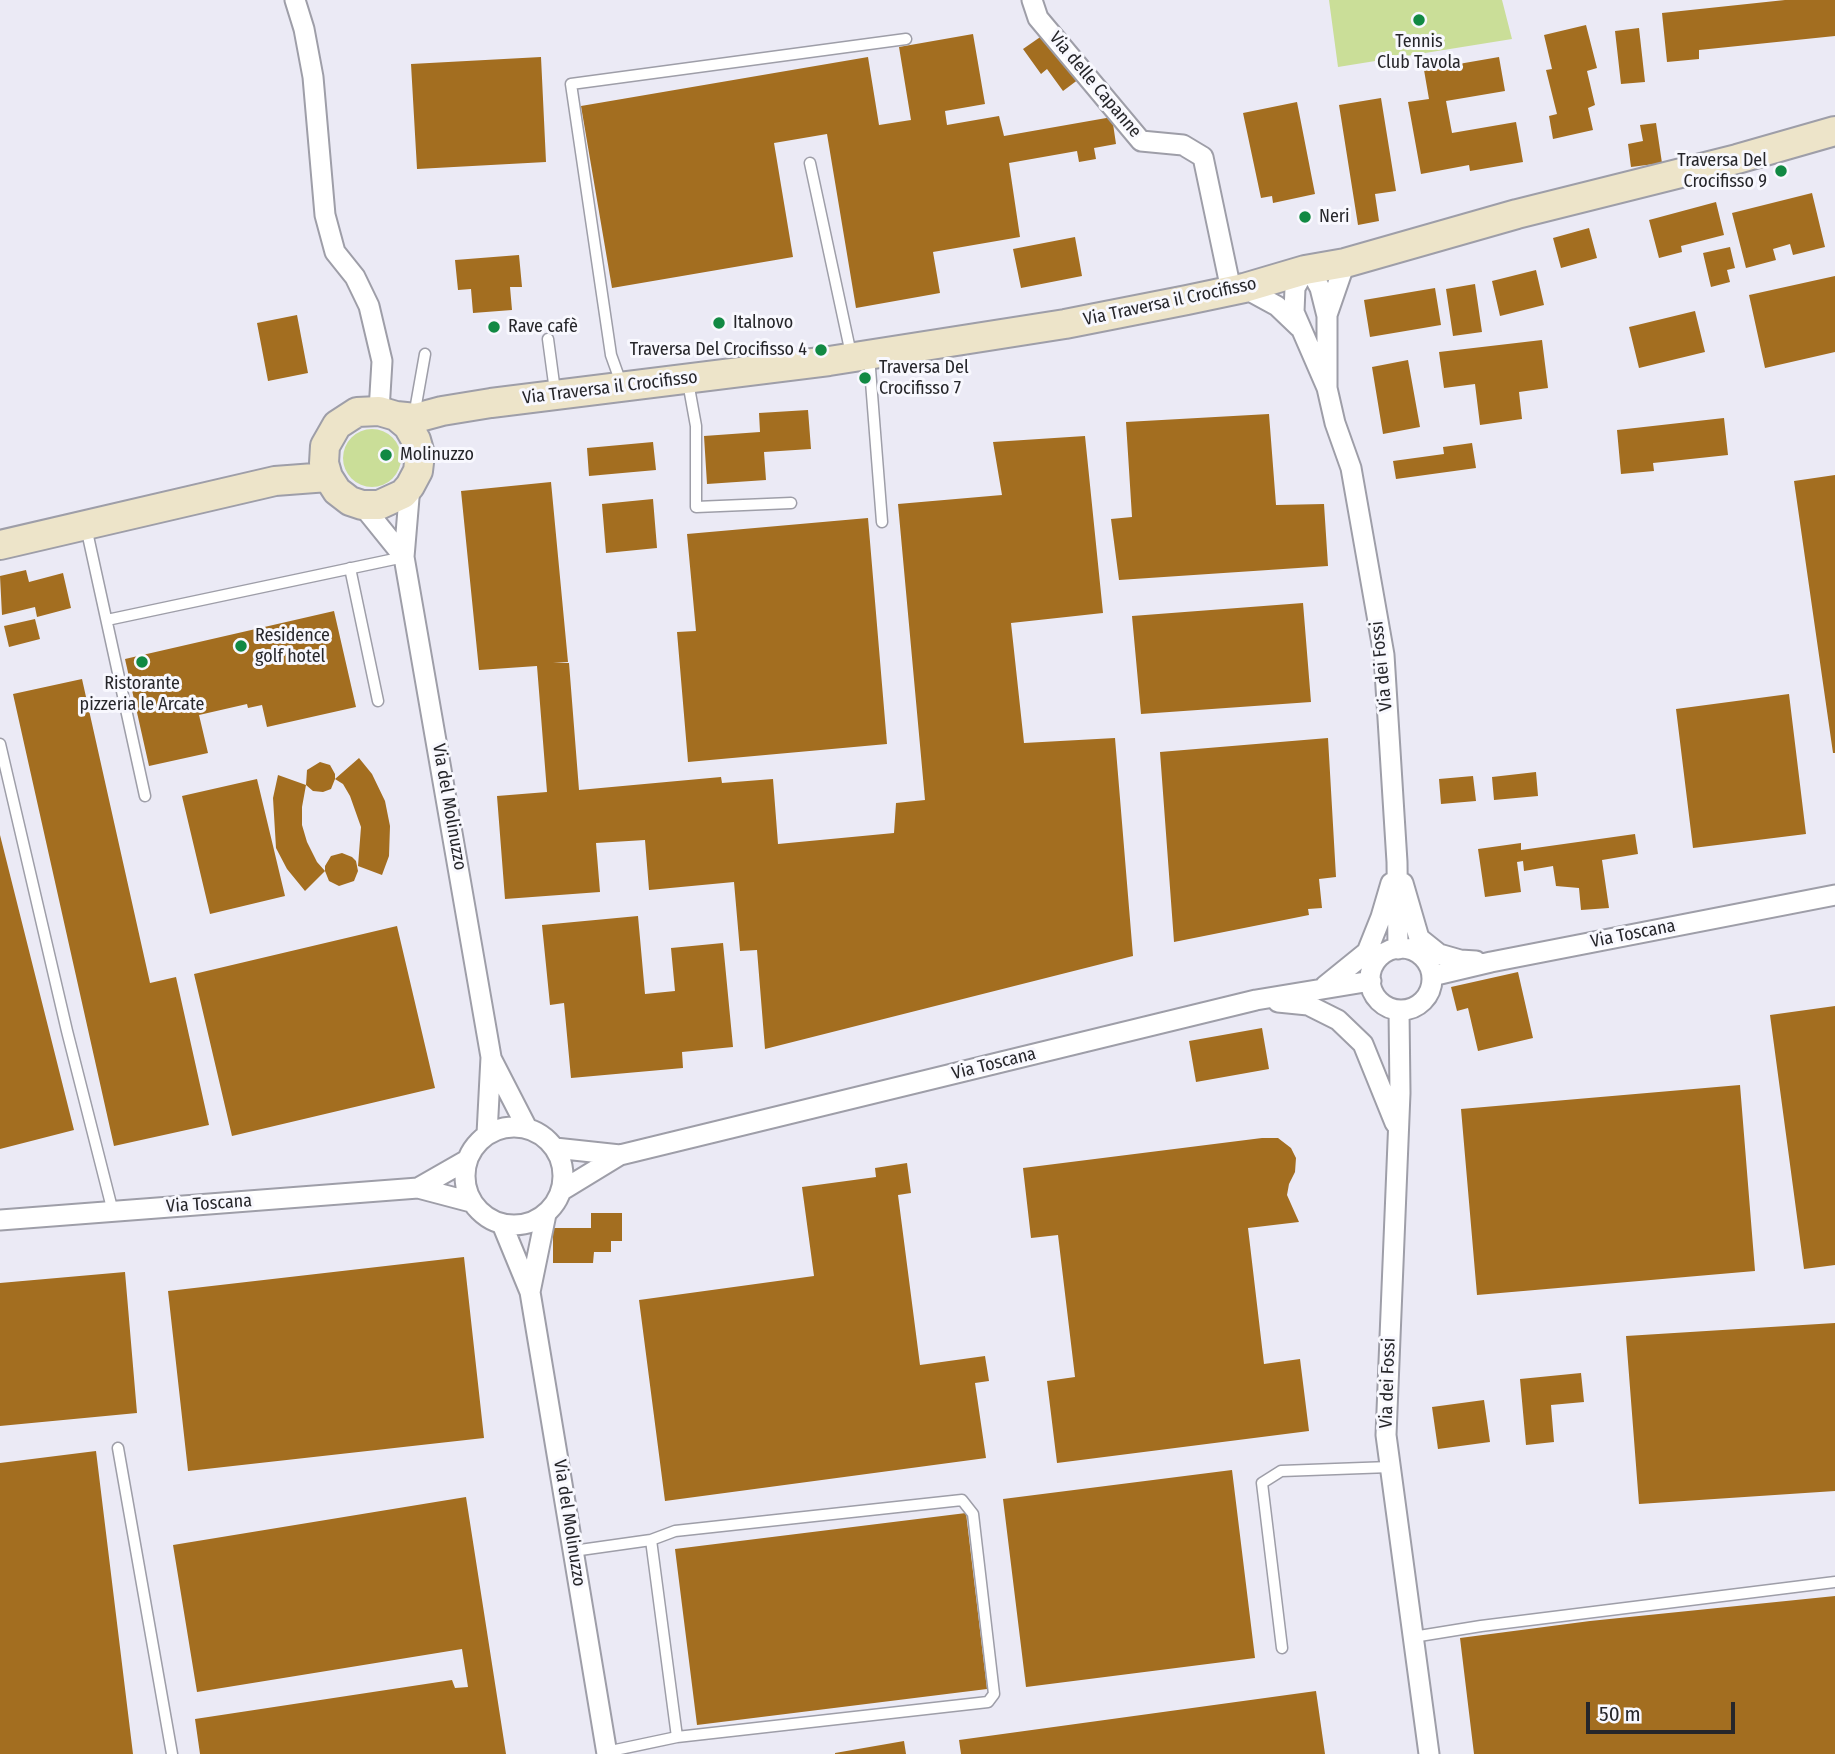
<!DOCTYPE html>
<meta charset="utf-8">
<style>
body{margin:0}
#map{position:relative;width:1835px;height:1754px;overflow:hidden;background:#ebeaf5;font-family:"Fira Sans Condensed",sans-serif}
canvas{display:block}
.scale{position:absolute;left:1586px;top:1702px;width:149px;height:32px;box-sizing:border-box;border:4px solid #26262a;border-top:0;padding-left:9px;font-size:21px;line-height:24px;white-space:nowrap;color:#26262a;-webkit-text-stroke:5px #f8f8fe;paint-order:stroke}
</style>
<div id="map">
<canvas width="1835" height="1754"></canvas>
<div class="scale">50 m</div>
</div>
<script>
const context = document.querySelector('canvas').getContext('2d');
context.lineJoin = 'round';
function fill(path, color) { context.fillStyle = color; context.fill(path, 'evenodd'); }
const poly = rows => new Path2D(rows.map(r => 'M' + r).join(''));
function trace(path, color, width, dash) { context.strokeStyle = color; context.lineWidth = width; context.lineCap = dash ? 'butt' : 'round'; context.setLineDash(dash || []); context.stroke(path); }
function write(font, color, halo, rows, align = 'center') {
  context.font = font + ' "Fira Sans Condensed",sans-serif'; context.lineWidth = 6; context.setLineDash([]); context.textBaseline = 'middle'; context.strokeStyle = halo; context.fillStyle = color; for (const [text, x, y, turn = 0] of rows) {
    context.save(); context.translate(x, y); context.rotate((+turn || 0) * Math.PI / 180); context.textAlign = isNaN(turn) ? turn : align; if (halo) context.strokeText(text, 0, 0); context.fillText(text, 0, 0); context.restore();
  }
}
fill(poly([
 [1329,0,1502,0,1512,39,1338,67],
 '343 458a29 29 0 1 1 58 0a29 29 0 1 1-58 0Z'
]), '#cade98');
fill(poly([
 [1785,0,1835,0,1835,36,1699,50,1699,59,1667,62,1662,13],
 [1586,25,1597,68,1587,71,1595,105,1588,108,1593,130,1553,139,1549,116,1557,114,1546,70,1552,69,1544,35],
 [1639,28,1645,82,1621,84,1615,31],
 [1046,33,1079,79,1063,91,1047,69,1041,74,1023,49],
 [973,34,985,104,945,111,947,125,999,116,1004,136,1112,117,1116,144,1094,148,1096,159,1079,162,1077,151,1009,163,1020,237,933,252,940,293,856,308,827,134,774,143,793,257,612,288,581,106,868,57,879,125,911,120,899,47],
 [541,57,546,162,417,169,411,64],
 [1499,57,1505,91,1446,101,1452,133,1516,122,1523,162,1470,171,1469,165,1421,174,1408,102,1429,99,1424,70],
 [1381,98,1396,191,1375,194,1379,221,1358,225,1339,105],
 [1297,102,1315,194,1273,203,1272,196,1261,198,1243,113],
 [1656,123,1662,163,1631,167,1628,144,1643,141,1640,125],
 [1812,193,1825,247,1793,255,1790,244,1773,249,1776,260,1746,268,1732,213],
 [1716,202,1724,235,1681,246,1682,252,1659,258,1649,220],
 [1589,228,1597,258,1561,268,1553,238],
 [1075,237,1082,276,1021,288,1013,249],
 [1730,247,1735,268,1727,270,1730,282,1711,287,1703,253],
 [519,255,522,287,510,287,512,310,473,313,471,289,458,290,455,260],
 [1536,270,1544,305,1500,316,1492,281],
 [1835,276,1835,352,1765,368,1749,295],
 [1475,284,1482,332,1453,336,1446,289],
 [1435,288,1441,325,1370,337,1364,300],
 [1695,311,1705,352,1639,368,1629,327],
 [297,315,308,373,268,381,257,323],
 [1542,340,1548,388,1519,392,1522,419,1480,425,1475,384,1444,388,1439,352],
 [1408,360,1420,427,1383,434,1372,367],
 [808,410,811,449,764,452,766,480,707,484,704,436,760,432,759,413],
 [1269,414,1276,505,1324,504,1328,566,1119,580,1111,519,1132,517,1126,422],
 [1724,418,1728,455,1653,463,1654,471,1621,474,1617,430],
 [1085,436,1103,613,1011,623,1024,743,1115,738,1133,956,765,1049,757,950,740,951,734,882,649,890,645,840,596,843,600,892,505,899,497,796,547,792,537,666,479,670,461,491,551,482,568,662,553,663,569,663,579,790,721,777,722,783,773,779,778,844,894,833,896,803,925,800,898,504,1002,495,993,442],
 [653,442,656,470,589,476,587,448],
 [1472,443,1476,468,1396,479,1393,461,1444,454,1443,447],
 [1835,475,1835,753,1833,753,1794,481],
 [653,499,657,548,606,553,602,504],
 [868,518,887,744,688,762,677,632,696,631,687,534],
 [26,570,29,582,63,573,71,608,37,617,35,607,2,615,0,576],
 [1303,603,1311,702,1141,714,1132,616],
 [334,611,356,707,267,727,262,705,248,708,247,704,199,715,208,753,149,766,125,659],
 [35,619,40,639,9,647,4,626],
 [82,679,150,983,176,977,209,1125,114,1146,13,694],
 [1789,694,1806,834,1693,848,1676,709],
 [1328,738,1336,877,1319,879,1322,908,1308,909,1309,915,1174,942,1160,752],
 [359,758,372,774,385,801,390,826,389,856,382,875,358,866,361,827,350,796,343,784,335,779],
 [320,762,330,765,335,774,335,779,331,789,323,792,313,791,306,785,302,807,302,825,307,842,317,862,325,871,325,866,331,856,342,853,352,857,356,861,358,871,354,881,339,886,329,881,325,871,305,891,287,869,276,848,273,798,278,775,306,785,307,770],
 [1536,772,1538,796,1494,800,1492,777],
 [1473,776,1476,801,1441,804,1439,779],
 [257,779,285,896,210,914,182,796],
 [1635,834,1638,854,1602,860,1609,908,1581,910,1579,888,1556,886,1553,866,1524,871,1523,861,1517,862,1521,892,1485,897,1478,849,1521,843,1521,850],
 [0,835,74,1130,0,1149],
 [638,916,645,994,675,991,671,948,723,943,733,1047,682,1052,683,1068,571,1078,564,1003,550,1005,542,925],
 [397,926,435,1088,232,1136,194,974],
 [1518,972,1533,1038,1478,1051,1468,1008,1457,1011,1451,987],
 [1835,1006,1835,1265,1804,1269,1770,1015],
 [1262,1028,1269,1069,1196,1082,1189,1041],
 [1740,1085,1755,1271,1477,1295,1461,1109],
 [1262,1138,1278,1138,1291,1148,1296,1158,1295,1172,1289,1184,1287,1195,1299,1222,1248,1228,1264,1364,1300,1359,1309,1431,1057,1463,1047,1381,1075,1377,1058,1235,1031,1238,1023,1168],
 [907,1163,911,1193,898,1195,920,1365,985,1356,989,1381,975,1383,986,1458,665,1501,639,1300,814,1276,802,1187,876,1177,875,1168],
 [591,1213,622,1213,622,1241,611,1241,611,1252,594,1252,593,1263,553,1263,553,1228,591,1228],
 [464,1257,484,1438,188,1471,168,1291],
 [125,1272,137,1413,0,1426,0,1283],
 [1835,1323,1835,1491,1639,1504,1626,1336],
 [1581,1373,1584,1402,1551,1405,1554,1442,1526,1445,1520,1379],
 [1484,1400,1490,1442,1438,1449,1432,1407],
 [96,1451,133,1754,0,1754,0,1463],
 [1232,1470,1255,1658,1026,1687,1003,1499],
 [466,1497,506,1754,200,1754,195,1719,452,1680,455,1688,468,1687,462,1649,197,1692,173,1545],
 [966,1513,987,1689,697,1725,675,1549],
 [1835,1596,1835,1754,1474,1754,1460,1638,1590,1621],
 [1316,1691,1325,1754,961,1754,959,1740],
 [904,1741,906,1754,835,1754,835,1753]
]), '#a36e20');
const lane = poly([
 [810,163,851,354],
 [548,339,555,391],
 [869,356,882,522],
 [688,382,696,426,696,507,791,503],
 [621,383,611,355,571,84,906,39],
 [414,416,425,354],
 [86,527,145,796],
 [350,568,378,701],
 [107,620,404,557],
 [0,744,67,1031,113,1212],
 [118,1448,172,1754],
 [651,1540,675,1531,962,1500,973,1514,994,1694,988,1702,677,1737],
 [573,1551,651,1540,677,1737,606,1752],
 [1413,1637,1481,1626,1835,1582],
 [1282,1648,1262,1483,1281,1471,1390,1467]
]);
const street = poly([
 [295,0,304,29,313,77,325,215,335,252,355,277,369,306,382,361,379,411],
 [1032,0,1038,18,1141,141,1183,145,1203,157,1231,290],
 [1244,288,1277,306,1299,327],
 [1327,315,1345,263],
 [1327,388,1327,316,1320,288,1314,277,1305,270,1295,288,1294,312,1327,388,1335,423,1351,468,1384,655,1397,862,1398,949],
 [410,486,404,557,491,1057,487,1134],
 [362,505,404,557],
 [1403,883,1419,938,1439,954,1460,960,1476,961],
 '1370 979a31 31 0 1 1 62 0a31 31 0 1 1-62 0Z',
 [1432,976,1491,962,1835,895],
 [1325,986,1367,952,1381,917,1391,883],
 [1278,1002,1308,1005,1338,1020,1363,1044,1395,1123],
 [1399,1010,1400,1093,1386,1435,1429,1754],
 [491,1058,527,1128],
 '465 1176a49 49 0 1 1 98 0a49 49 0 1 1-98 0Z',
 [555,1148,620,1155],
 [418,1188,467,1160],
 [561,1191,620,1155,1256,1000,1371,981],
 [0,1220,418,1188,471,1202],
 [502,1224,530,1292,607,1754],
 [530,1292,546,1214]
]);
const secondary = poly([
 [396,416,408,426,416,440,420,454,418,471,410,486,403,494,379,505,362,505,350,501,337,491,328,477,324,463,325,446,337,425,357,412,379,411,396,416,416,418,442,411,491,403,829,361,1065,324,1187,300,1244,288,1305,270,1345,263,1517,214,1737,159,1835,131],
 [0,545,275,481,328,477]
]);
trace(lane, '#9e9ea8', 13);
trace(street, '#9e9ea8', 23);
trace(secondary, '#9e9ea8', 32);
trace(lane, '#fff', 10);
trace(street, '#fff', 19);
trace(secondary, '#ede4c9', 28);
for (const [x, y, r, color] of [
 [1419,20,7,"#118943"],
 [1781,171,7,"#118943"],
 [1305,217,7,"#118943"],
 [719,323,7,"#118943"],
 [494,327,7,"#118943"],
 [821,350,7,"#118943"],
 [865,378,7,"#118943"],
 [386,455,7,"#118943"],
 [241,646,7,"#118943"],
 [142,662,7,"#118943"]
]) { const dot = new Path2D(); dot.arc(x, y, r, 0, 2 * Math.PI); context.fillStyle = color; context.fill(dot); trace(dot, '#f8f8fe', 2.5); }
write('18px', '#26262a', '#f8f8fe', [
 ["Tennis",1419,42,"center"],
 ["Club Tavola",1419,63,"center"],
 ["Traversa Del",1767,161,"right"],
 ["Crocifisso 9",1767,182,"right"],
 ["Neri",1319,217],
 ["Italnovo",733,323],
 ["Rave cafè",508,327],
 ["Traversa Del Crocifisso 4",807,350,"right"],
 ["Traversa Del",879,368],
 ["Crocifisso 7",879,389],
 ["Molinuzzo",400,455],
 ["Residence",255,636],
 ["golf hotel",255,657],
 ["Ristorante",142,684,"center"],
 ["pizzeria le Arcate",142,705,"center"]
], 'left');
write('18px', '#26262a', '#f8f8fe', [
 ["Via delle Capanne",1095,85,50],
 ["Via Traversa il Crocifisso",1170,302,-12],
 ["Via Traversa il Crocifisso",610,388,-7],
 ["Via dei Fossi",1382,666,-96],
 ["Via del Molinuzzo",449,807,80],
 ["Via Toscana",1633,934,-11],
 ["Via Toscana",994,1064,-14],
 ["Via Toscana",209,1204,-4],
 ["Via dei Fossi",1388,1383,-88],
 ["Via del Molinuzzo",569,1523,81]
]);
</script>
